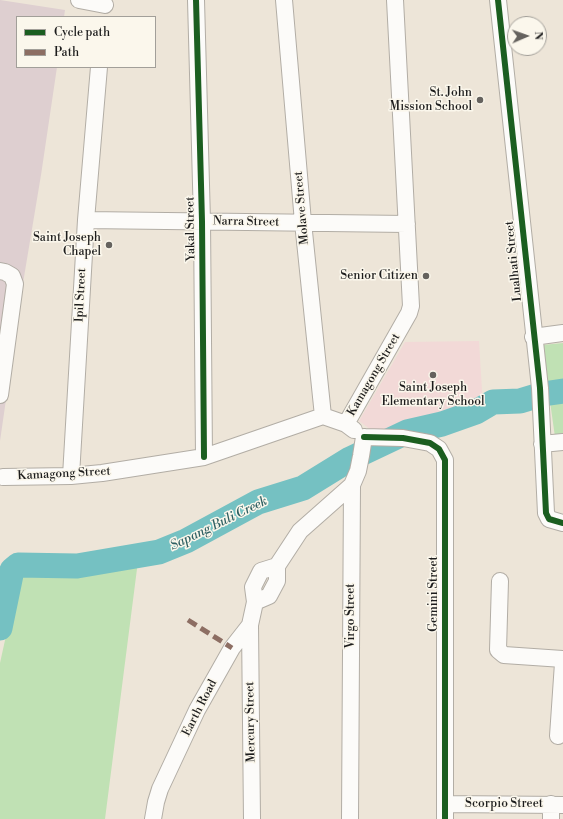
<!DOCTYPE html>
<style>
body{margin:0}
#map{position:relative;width:563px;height:819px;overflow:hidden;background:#ede5d8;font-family:"Libre Bodoni",serif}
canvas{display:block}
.legend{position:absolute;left:16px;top:16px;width:140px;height:52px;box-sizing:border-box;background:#fbf7ec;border:1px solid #a29f99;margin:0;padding:5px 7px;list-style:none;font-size:12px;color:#1c1c1c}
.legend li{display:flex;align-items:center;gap:8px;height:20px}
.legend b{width:20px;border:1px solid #a29f99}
.north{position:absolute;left:507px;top:16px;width:40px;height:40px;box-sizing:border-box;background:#fbf7ec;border:1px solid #a29f99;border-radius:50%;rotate:88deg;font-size:11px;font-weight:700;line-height:16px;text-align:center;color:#1c1c1c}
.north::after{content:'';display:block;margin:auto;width:14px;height:18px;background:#65625e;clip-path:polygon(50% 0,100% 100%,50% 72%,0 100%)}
</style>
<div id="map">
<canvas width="563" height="819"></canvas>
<ul class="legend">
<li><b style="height:5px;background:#1b5e20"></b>Cycle path</li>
<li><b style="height:5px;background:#8d6e63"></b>Path</li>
</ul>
<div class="north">N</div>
</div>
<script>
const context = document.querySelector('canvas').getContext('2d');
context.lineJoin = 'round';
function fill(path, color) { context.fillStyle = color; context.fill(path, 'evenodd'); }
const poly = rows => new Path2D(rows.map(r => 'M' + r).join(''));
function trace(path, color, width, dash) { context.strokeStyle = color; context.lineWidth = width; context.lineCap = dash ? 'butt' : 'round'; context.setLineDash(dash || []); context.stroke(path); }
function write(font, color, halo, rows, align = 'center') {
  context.font = font + ' "Libre Bodoni",serif'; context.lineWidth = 3; context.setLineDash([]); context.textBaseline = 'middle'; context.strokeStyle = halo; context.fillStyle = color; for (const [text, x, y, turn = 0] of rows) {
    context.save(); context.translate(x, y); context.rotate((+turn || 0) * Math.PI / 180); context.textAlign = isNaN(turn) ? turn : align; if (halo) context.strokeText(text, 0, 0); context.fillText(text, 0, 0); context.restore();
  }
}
fill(poly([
 [479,341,483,407,447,418,389,431,371,430,359,421,405,342]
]), '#f2d9d7');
fill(poly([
 [0,0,65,10,64,17,17,17,17,67,57,67,41,175,22,289,0,441]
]), '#decfd0');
fill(poly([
 [563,343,563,436,555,437,542,345],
 [138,561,105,819,0,819,0,663,20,572,54,572,91,570]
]), '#c0e1b4');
trace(poly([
 [0,628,12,570,18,565,77,566,159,552,186,541,258,502,303,488,350,459,407,432,442,424,476,412,493,402,520,401,543,394,563,391]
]), '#75c1c2', 25);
const minor = poly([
 [79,0,105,5],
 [196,0,202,221,204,457],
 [284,0,303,222,323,416],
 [498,0,540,388,546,513,549,519,563,523],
 [86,220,407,224],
 [0,271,5,272,12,276,15,284,0,395],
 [533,337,563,333],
 [346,424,409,313,411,306,395,0],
 [364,437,403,438,430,443,439,449,445,460,445,819],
 [542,444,563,442],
 [71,476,86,220,99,67],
 [3,477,71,476,102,473,204,457,323,416,346,424,354,430],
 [500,581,498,650,504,655,563,659],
 [255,602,269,596,277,581,277,566,300,531,352,485],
 [250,625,252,819],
 [558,736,563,663],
 [445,804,563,805],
 [153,819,156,802,160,789,197,710,232,648,250,625,255,602,253,587,261,571,277,566],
 [350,819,352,485,358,471,361,456,364,437],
 [551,819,551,804]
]);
trace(minor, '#b2ada5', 18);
trace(minor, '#fcfbf9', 16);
trace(poly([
 [188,620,232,648]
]), '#8d6e63', 5, [10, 5]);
trace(poly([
 [196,0,202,221,204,457],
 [498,0,540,388,546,513,549,519,563,523],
 [364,437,403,438,430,443,439,449,445,460,445,819]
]), '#1b5e20', 6);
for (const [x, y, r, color] of [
 [480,100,4,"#65625e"],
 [109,245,4,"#65625e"],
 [426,276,4,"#65625e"],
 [433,375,4,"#65625e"]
]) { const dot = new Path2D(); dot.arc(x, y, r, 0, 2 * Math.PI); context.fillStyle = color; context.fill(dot); trace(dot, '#fbf7ec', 1.5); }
write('12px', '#1c1c1c', '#fbf7ec', [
 ["St. John",472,93],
 ["Mission School",472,107],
 ["Saint Joseph",101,238],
 ["Chapel",101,252],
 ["Senior Citizen",418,276],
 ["Saint Joseph",433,388,"center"],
 ["Elementary School",433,402,"center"]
], 'right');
write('12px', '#1c1c1c', '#fbf7ec', [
 ["Molave Street",302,208,-95],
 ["Narra Street",246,222,1],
 ["Yakal Street",191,229,-91],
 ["Lualhati Street",514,261,-96],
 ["Ipil Street",81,295,-87],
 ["Kamagong Street",374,375,-60],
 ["Kamagong Street",64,474,-3],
 ["Gemini Street",434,594,-90],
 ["Virgo Street",351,616,-90],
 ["Earth Road",200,708,-63],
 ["Mercury Street",251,722,-91],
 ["Scorpio Street",504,804]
]);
write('italic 13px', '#2d5f62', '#fbf7ec', [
 ["Sapang Buli Creek",219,524,-26]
]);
</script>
